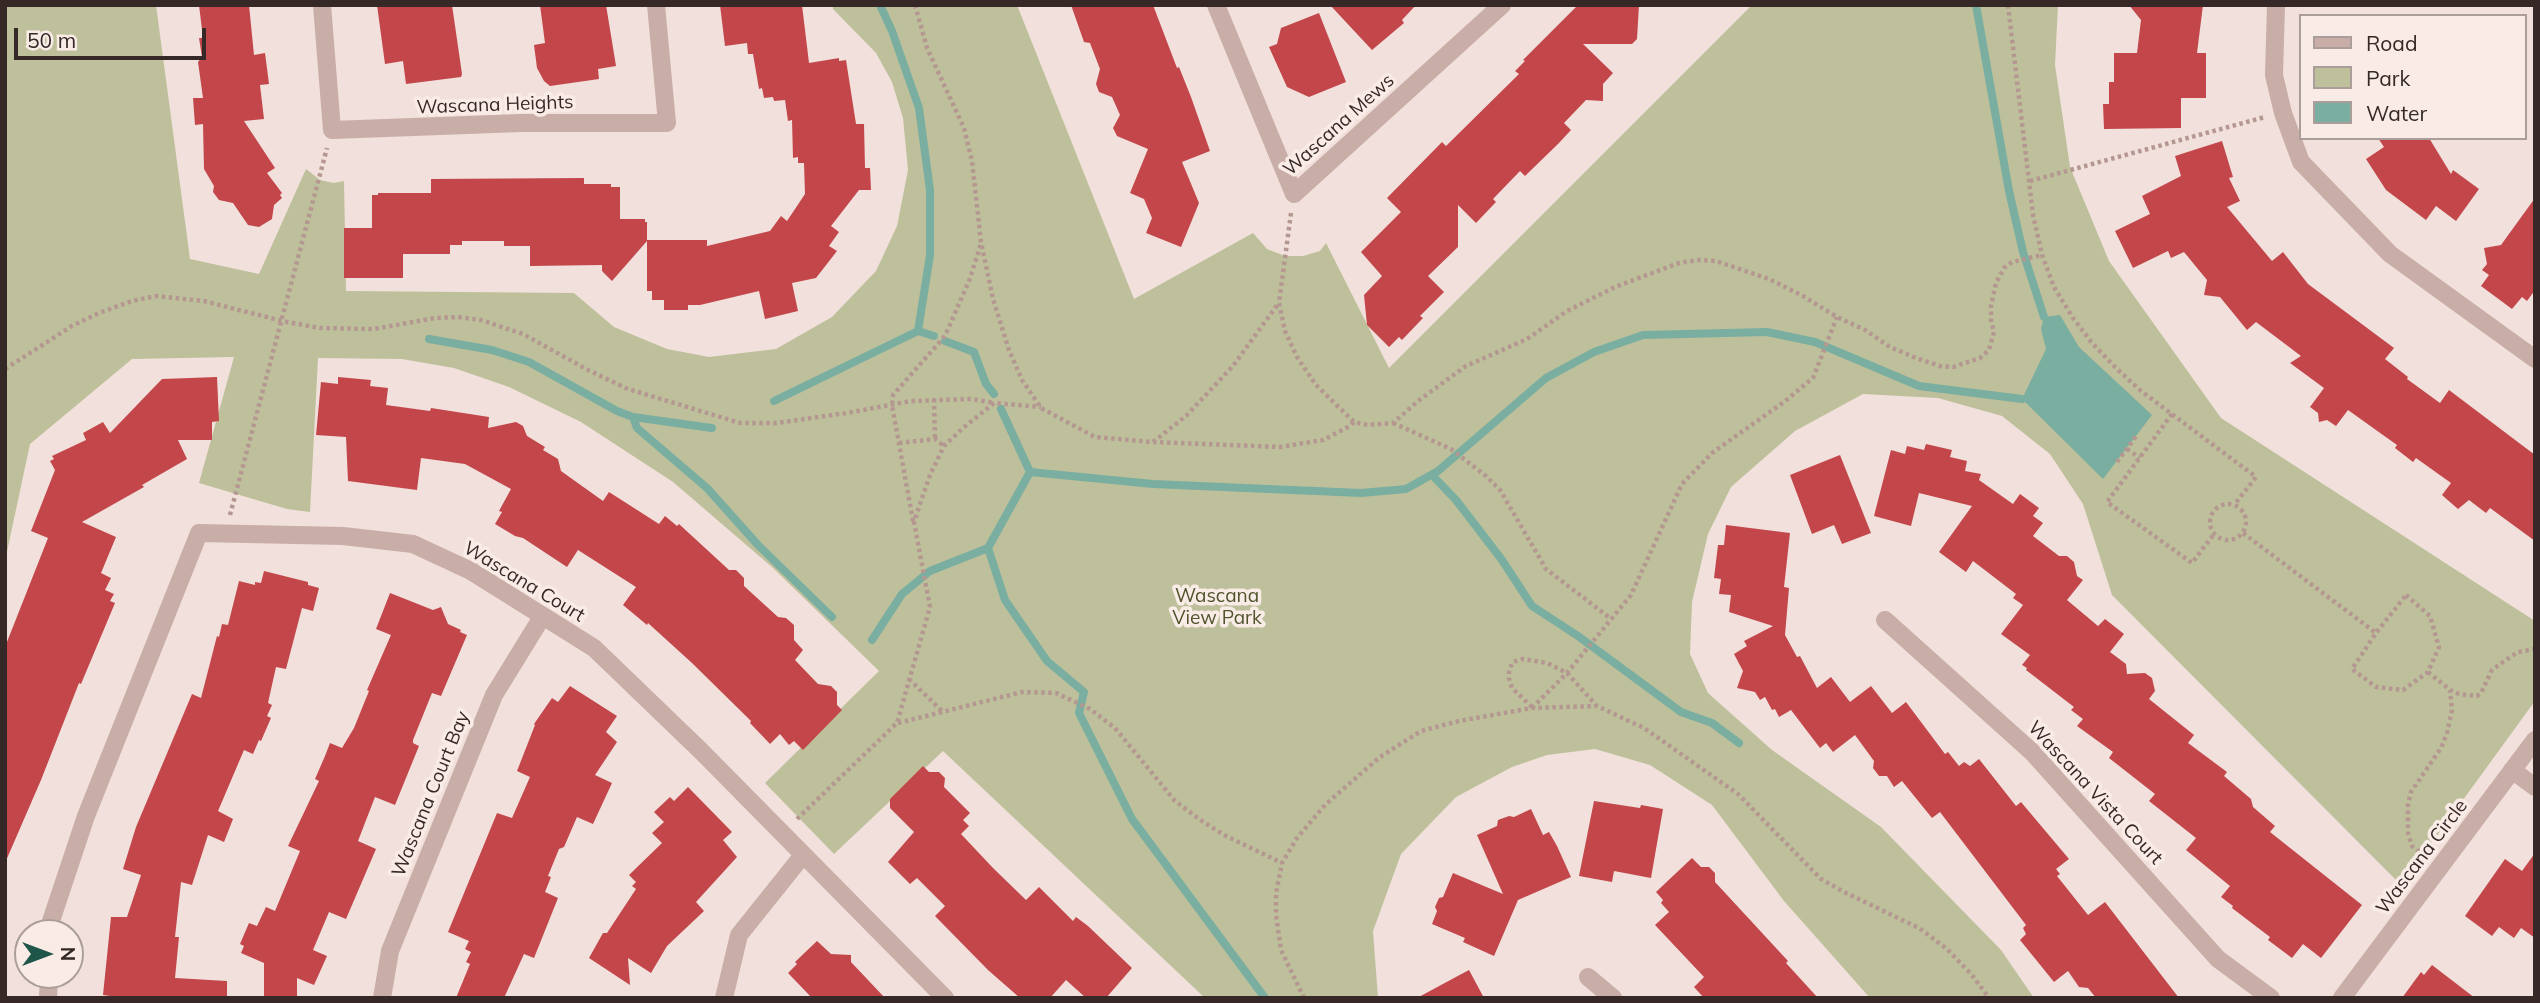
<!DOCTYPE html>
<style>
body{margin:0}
#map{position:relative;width:2540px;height:1003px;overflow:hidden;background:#f1e0db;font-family:Mulish,sans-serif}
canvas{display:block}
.frame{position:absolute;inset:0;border:7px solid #352827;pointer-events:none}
.legend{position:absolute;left:2299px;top:14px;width:228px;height:126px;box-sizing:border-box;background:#f9ece7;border:2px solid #ab9e9a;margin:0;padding:9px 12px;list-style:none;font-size:21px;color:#352827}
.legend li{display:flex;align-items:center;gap:14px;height:35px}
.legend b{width:35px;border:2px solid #ab9e9a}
.north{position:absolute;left:14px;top:919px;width:70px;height:70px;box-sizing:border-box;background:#f9ece7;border:2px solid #ab9e9a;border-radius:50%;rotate:90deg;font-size:19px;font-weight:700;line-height:28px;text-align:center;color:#352827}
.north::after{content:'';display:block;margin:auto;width:24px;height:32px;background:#1e564a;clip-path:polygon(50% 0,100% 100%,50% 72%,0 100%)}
.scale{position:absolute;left:14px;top:28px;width:192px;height:32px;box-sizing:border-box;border:4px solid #352827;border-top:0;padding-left:9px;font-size:21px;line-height:24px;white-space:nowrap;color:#352827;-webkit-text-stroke:5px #f9ece7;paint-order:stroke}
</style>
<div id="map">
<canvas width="2540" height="1003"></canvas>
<div class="frame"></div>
<ul class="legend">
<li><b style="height:9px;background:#c9ada7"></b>Road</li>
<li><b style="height:19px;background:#bec09b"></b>Park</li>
<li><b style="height:19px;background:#7aaea1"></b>Water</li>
</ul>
<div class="north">N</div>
<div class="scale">50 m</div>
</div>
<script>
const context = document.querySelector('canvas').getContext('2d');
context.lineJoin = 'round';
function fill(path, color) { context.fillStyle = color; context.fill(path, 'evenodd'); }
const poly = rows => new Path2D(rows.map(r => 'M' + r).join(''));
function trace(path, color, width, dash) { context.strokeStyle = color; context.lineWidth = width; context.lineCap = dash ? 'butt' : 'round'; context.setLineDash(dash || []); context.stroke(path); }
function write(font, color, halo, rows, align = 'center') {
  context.font = font + ' Mulish,sans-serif'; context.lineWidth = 7; context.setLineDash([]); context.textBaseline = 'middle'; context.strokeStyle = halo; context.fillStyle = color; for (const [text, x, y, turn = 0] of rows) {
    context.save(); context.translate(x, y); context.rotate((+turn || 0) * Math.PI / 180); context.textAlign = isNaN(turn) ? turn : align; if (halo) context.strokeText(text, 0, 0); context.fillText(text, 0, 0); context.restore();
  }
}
fill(poly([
 [5,5,156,5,190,259,259,274,306,169,320,180,334,183,344,181,346,291,574,293,614,327,667,349,709,357,776,349,832,317,876,271,897,226,908,170,903,118,892,82,876,53,833,9,833,5,1017,5,1134,299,1253,233,1267,249,1285,256,1303,256,1320,251,1326,243,1389,368,1752,5,2058,5,2055,65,2070,167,2109,261,2221,418,2535,621,2535,701,2401,885,2112,595,2083,504,2050,454,2002,416,1938,398,1863,394,1795,431,1731,487,1708,534,1692,602,1690,654,1708,693,1772,750,1881,827,2001,950,2034,998,1870,998,1784,901,1712,805,1650,765,1595,749,1547,755,1512,767,1456,797,1401,854,1373,931,1378,998,1205,998,943,751,834,854,765,783,879,671,772,567,673,482,581,422,509,387,454,368,402,359,318,358,310,512,287,509,199,483,234,357,132,359,30,444,5,561]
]), '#bec09b');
fill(poly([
 [2060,315,2079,347,2152,415,2103,479,2022,399,2046,349,2041,329,2044,317]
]), '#7aaea1');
trace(poly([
 [880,5,892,31,919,108,930,190,930,255,918,331,934,336],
 [1976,5,2009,191,2023,252,2044,317],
 [429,339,492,350,529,362,617,411,633,417,712,428],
 [945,341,974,352,986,384,994,394],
 [774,401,918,331],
 [1001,409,1030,472],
 [633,417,637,428,707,488,758,545,832,617],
 [1030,472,1153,484,1361,493,1406,489,1438,471,1546,378,1594,352,1643,335,1767,332,1815,342,1919,386,2022,399],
 [1030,472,988,548,1005,600,1047,661,1084,692,1079,713,1132,819,1265,998],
 [1432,475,1456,500,1502,560,1532,606,1578,636,1681,712,1712,723,1739,743],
 [872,640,902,594,930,571,988,548]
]), '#7aaea1', 8);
fill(poly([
 [199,5,249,5,254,55,265,53,269,84,260,85,264,119,244,121,275,168,267,173,282,193,280,195,282,198,274,205,272,219,259,227,248,225,233,203,219,200,213,192,214,186,204,169,203,124,195,125,193,98,203,98,198,62,202,57,199,38,203,38],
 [377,5,452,5,462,74,461,77,406,84,403,61,385,64],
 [540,5,606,5,616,66,598,69,599,79,550,86,544,81,537,68,534,45,545,43],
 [720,5,802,5,809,63,839,58,839,61,846,60,856,124,864,124,865,168,870,168,871,190,859,190,831,226,839,232,829,246,837,251,816,278,792,283,798,311,765,319,759,291,700,305,688,305,688,310,664,310,664,300,652,300,652,291,647,291,647,241,612,281,602,271,602,265,530,266,530,246,504,246,504,241,462,241,462,245,450,245,450,254,403,254,403,278,344,278,344,228,372,228,372,195,378,195,378,193,431,193,431,179,584,178,584,184,611,184,611,187,620,187,620,219,645,219,645,222,647,222,647,240,707,240,707,246,770,231,781,216,787,221,805,194,804,163,798,163,798,157,793,158,792,120,788,121,785,100,774,101,773,97,764,98,762,88,759,89,753,54,748,54,747,43,725,46],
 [1071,5,1153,5,1177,68,1179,67,1191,97,1210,151,1182,162,1199,203,1181,247,1146,233,1152,218,1144,199,1130,193,1148,149,1117,136,1113,128,1120,115,1112,97,1099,92,1096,84,1100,69,1090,43,1084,42],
 [1330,5,1416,5,1402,20,1404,23,1372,50],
 [1578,5,1639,5,1637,39,1632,44,1583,44,1613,73,1603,84,1603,101,1586,100,1564,123,1571,130,1559,143,1525,176,1520,171,1493,199,1496,202,1476,223,1458,205,1458,247,1428,276,1444,292,1420,316,1423,318,1402,340,1399,337,1389,347,1367,325,1364,295,1382,276,1361,252,1401,212,1387,198,1442,142,1446,146,1519,74,1515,71,1525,61,1523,60],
 [2129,5,2203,5,2197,53,2206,53,2206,98,2181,98,2181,128,2104,129,2103,104,2109,104,2109,82,2114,82,2114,53,2137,53,2141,20],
 [1319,13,1346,82,1309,97,1287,87,1269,47,1277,44,1281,28],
 [2378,138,2429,138,2451,174,2453,170,2479,189,2456,221,2436,206,2426,220,2386,190,2366,159,2384,147],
 [2222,141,2233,177,2229,178,2240,201,2227,207,2272,261,2283,252,2308,284,2394,348,2385,359,2408,377,2407,379,2440,403,2449,390,2535,455,2535,541,2490,508,2486,513,2469,500,2458,509,2442,495,2451,483,2416,458,2413,462,2395,448,2397,445,2348,410,2336,426,2327,420,2319,422,2318,413,2310,407,2324,388,2290,363,2301,356,2256,322,2247,330,2220,297,2204,295,2207,280,2184,252,2171,258,2168,251,2133,268,2115,231,2150,214,2142,196,2181,176,2175,156],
 [2535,198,2535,290,2527,301,2522,297,2512,309,2481,286,2489,275,2482,270,2487,264,2484,248,2501,245],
 [217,377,219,421,212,422,212,440,178,440,187,459,142,485,144,487,82,522,116,537,101,573,111,578,105,590,114,594,110,601,115,603,81,684,79,683,41,780,5,863,5,647,48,538,31,531,55,470,50,461,54,459,52,456,86,440,83,433,103,422,110,433,162,379],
 [338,377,371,380,370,386,388,388,386,405,430,411,431,408,489,417,488,428,516,422,523,426,527,436,545,447,543,450,558,459,561,471,603,501,609,492,659,524,665,516,677,526,679,524,729,570,736,570,744,578,744,586,778,617,786,618,794,625,794,640,803,650,795,660,818,684,831,686,837,692,837,705,842,710,803,750,794,741,789,745,780,734,770,744,750,723,751,721,692,663,648,623,647,625,623,605,636,587,578,550,567,567,523,538,515,536,495,524,502,512,499,511,511,489,465,464,421,458,417,490,348,481,346,437,316,435,321,382,338,384],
 [1926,444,1952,450,1950,457,1967,461,1965,471,1981,474,1979,480,2013,504,2020,494,2039,508,2033,516,2043,523,2033,536,2059,556,2067,556,2074,562,2077,576,2083,580,2067,600,2098,626,2105,619,2124,634,2110,652,2126,664,2127,674,2145,673,2152,678,2155,691,2149,699,2194,735,2188,743,2227,772,2224,776,2251,799,2253,807,2275,826,2270,832,2362,905,2321,958,2303,944,2292,958,2268,940,2270,937,2232,908,2233,906,2221,897,2230,886,2186,850,2196,838,2149,801,2155,794,2109,758,2113,752,2077,726,2083,719,2071,710,2074,707,2026,670,2027,668,2022,665,2030,655,2001,634,2023,605,2013,598,2016,594,1973,561,1966,572,1939,552,1972,506,1919,493,1911,526,1874,516,1891,450,1905,454,1907,446,1924,450],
 [1840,455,1871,533,1842,544,1834,525,1812,534,1790,475],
 [1726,525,1790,533,1784,587,1789,588,1785,635,1797,657,1800,656,1817,688,1831,677,1850,702,1871,686,1892,713,1906,702,1945,754,1948,752,1959,766,1964,762,1970,766,1979,759,2016,806,2021,802,2069,859,2056,869,2060,874,2057,876,2088,915,2105,902,2179,998,2096,998,2088,988,2079,987,2068,971,2054,982,2020,940,2026,934,2023,928,2026,925,1940,812,1932,818,1902,781,1894,787,1887,776,1879,776,1873,768,1874,761,1855,735,1833,752,1826,743,1820,748,1791,710,1779,717,1775,709,1772,710,1765,697,1760,700,1755,692,1737,688,1743,671,1734,654,1747,646,1744,641,1773,626,1729,612,1731,595,1719,594,1721,579,1714,578,1718,545,1724,545],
 [264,571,308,582,308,585,319,588,313,611,302,608,286,669,276,667,268,703,272,705,267,716,271,718,261,741,259,740,253,754,244,750,218,811,233,819,224,842,208,835,192,885,181,882,175,937,179,937,175,978,227,981,227,998,125,998,103,995,111,917,127,917,141,875,123,869,136,827,192,694,201,698,217,636,219,637,222,624,228,625,239,581,255,585,255,582,261,583],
 [390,593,433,610,441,607,448,624,461,630,460,632,467,635,441,696,432,693,413,740,413,743,419,746,395,805,375,797,358,841,376,849,346,919,329,912,313,950,327,956,314,985,297,978,297,998,264,998,264,963,241,953,244,946,240,944,249,923,257,926,266,907,275,911,300,851,288,846,319,781,315,779,325,756,330,743,342,748,354,728,369,691,367,690,391,635,376,629],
 [570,686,617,716,606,732,617,742,595,775,612,783,593,824,577,817,564,847,559,849,548,876,551,877,545,892,558,898,534,958,524,954,504,998,456,998,470,964,466,962,471,952,465,949,469,941,448,932,497,813,512,818,530,777,517,771,535,725,534,724,552,698,558,702],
 [923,766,929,772,939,772,945,778,944,787,970,813,963,820,969,826,961,834,993,868,1026,900,1039,887,1073,921,1076,917,1088,926,1132,968,1106,998,1086,998,1066,980,1050,998,1020,998,988,970,935,916,945,906,917,878,910,884,888,862,914,832,890,808,890,799],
 [688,787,732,832,723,840,737,857,696,902,704,911,667,946,651,973,628,958,630,985,589,958,603,933,607,933,636,889,632,886,636,882,629,875,662,843,652,833,664,822,654,812,670,797,674,801],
 [1594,801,1640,808,1641,805,1663,809,1651,878,1614,871,1612,882,1579,876],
 [1531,809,1543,835,1549,832,1557,846,1571,877,1518,900,1494,956,1463,942,1465,938,1432,924,1437,911,1435,907,1439,898,1443,897,1453,873,1503,894,1477,835,1497,826,1498,820,1509,816,1514,817],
 [2535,853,2535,938,2521,928,2514,938,2499,927,2492,936,2465,916,2505,859,2522,871],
 [1692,858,1701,867,1709,867,1715,873,1715,882,1788,961,1786,963,1818,998,1704,998,1694,987,1704,977,1655,925,1669,912,1661,903,1663,900,1656,892],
 [817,941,831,954,851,955,851,962,885,998,812,998,788,973,797,964,795,962],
 [2432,965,2475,998,2402,998,2421,972,2424,975],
 [1469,970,1484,998,1417,998,1454,978]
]), '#c3464b');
trace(poly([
 [915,5,927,48,964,128,972,161,981,242,993,299,1009,350,1022,380,1041,408,1095,437,1153,442,1280,447,1323,440,1350,426,1354,422],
 [2008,5,2033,215,2042,255,2054,287,2073,318,2092,343,2115,367,2141,391,2256,477,2235,504],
 [2030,181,2265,117],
 [1291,213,1279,303,1285,331,1297,357,1316,385,1354,422,1368,425,1393,423,1418,401,1466,366,1527,339,1567,311,1615,287,1679,263,1698,260,1716,261,1769,279,1803,296,1837,317,1865,330,1890,347,1916,358,1940,366,1953,367,1980,358,1989,350,1994,332,1991,320,1991,306,1996,283,2004,268,2012,262,2042,255],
 [5,369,72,326,99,313,132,301,156,296,204,301,282,321,320,328,374,329,435,318,458,317,481,320,523,334,588,370,628,389,740,423,776,423,847,413,911,401,972,399,994,403],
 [934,399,935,439],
 [2172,414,2107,502,2192,563,2214,534],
 [1393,423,1451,449,1486,476,1500,490,1546,569,1610,618],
 [1153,442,1186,416,1233,366,1278,304],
 [899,443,935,439,944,446],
 [2127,449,2140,458],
 [2117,462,2137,435],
 '2210 522a18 18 0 1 1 36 0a18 18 0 1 1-36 0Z',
 [230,515,327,148],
 [913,521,892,405,893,395,945,336,969,281,981,244],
 [2243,533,2376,633],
 [2406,595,2430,616,2439,647,2428,672,2403,690,2376,687,2352,669,2376,633,2406,595],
 [2428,672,2450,690,2459,694,2477,696,2481,693,2492,670,2503,662,2518,652,2535,649],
 [909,679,942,711],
 [1532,707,1512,688,1509,678,1509,670,1513,662,1523,659,1547,663,1567,673,1596,705],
 [1532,708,1567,673,1631,595,1682,484,1712,453,1784,402,1813,378,1837,317],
 [898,723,1022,692,1056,693,1090,709,1115,728,1175,801,1199,819,1224,835,1282,863],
 [797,819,897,723,930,607,914,522,930,475,944,446,963,428,994,403,1041,407],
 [2425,856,2412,846,2408,833,2408,804,2411,792,2441,748,2447,733,2452,710,2450,690],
 [1304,998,1281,950,1276,915,1276,893,1282,863,1297,838,1326,804,1380,757,1421,731,1459,721,1532,708,1597,706,1644,728,1738,794,1821,879,1844,892,1919,928,1947,949,1972,975,1989,998]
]), '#b59791', 4.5, [3.5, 3.5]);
trace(poly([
 [322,5,332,130,521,123,667,123,656,5],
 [1216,5,1294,194,1502,5],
 [2276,5,2274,75,2283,113,2301,162,2390,254,2535,359],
 [1885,620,2032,752,2218,959,2271,998],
 [2512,770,2535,787],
 [50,933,51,921,86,816,199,533,343,536,413,544,471,571,594,648,701,751,945,998],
 [1588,977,1613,998],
 [48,998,49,975],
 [382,998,390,951,494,695,542,617],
 [724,998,739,935,803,855],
 [2342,998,2535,740]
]), '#c9ada7', 18);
write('19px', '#352827', '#f9ece7', [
 ["Wascana Heights",495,105,-2],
 ["Wascana Mews",1339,125,-42],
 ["Wascana Court",524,582,31],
 ["Wascana Vista Court",2095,793,47],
 ["Wascana Court Bay",431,794,-68],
 ["Wascana Circle",2422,857,-53]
]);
write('19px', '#50532c', '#f9ece7', [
 ["Wascana",1217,596],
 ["View Park",1217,618]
]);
</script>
